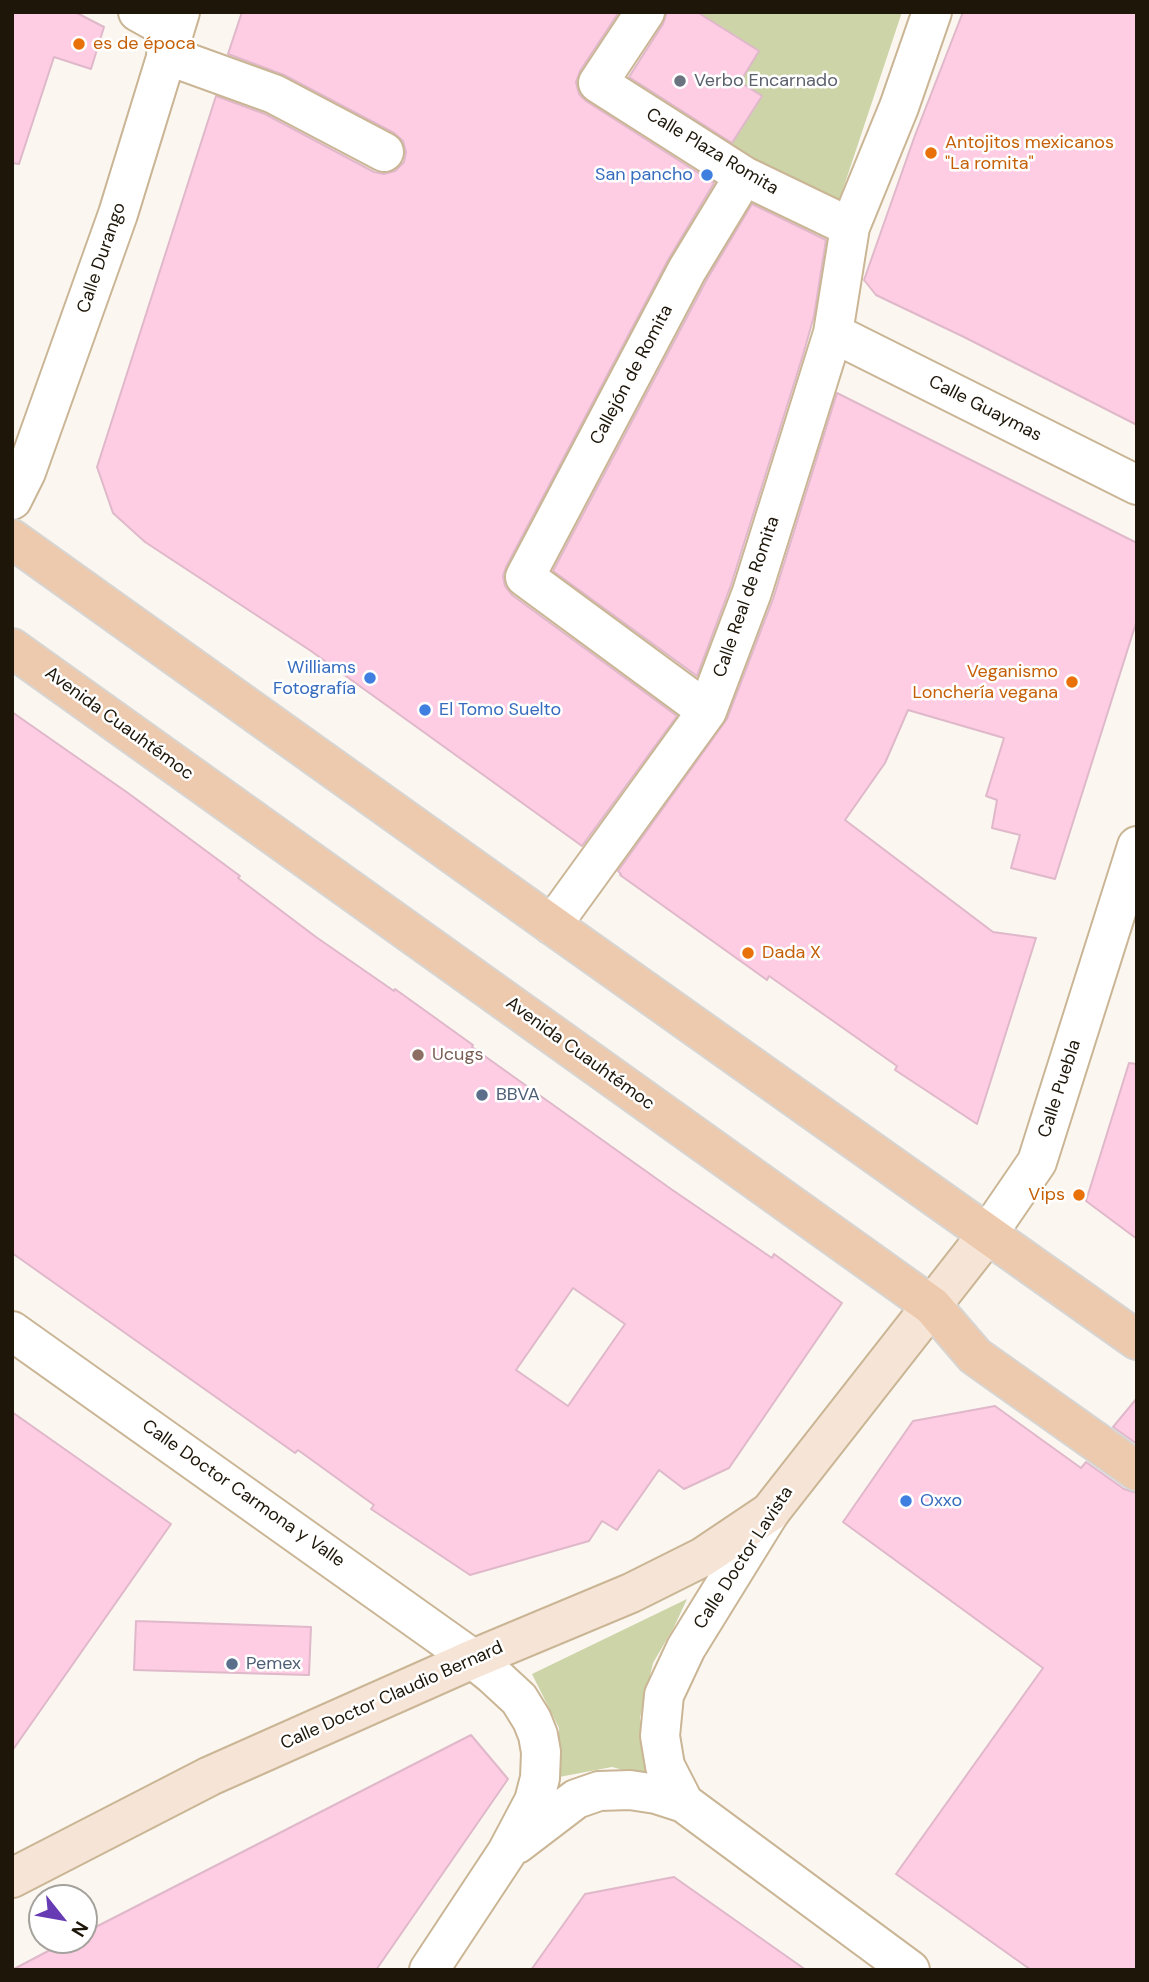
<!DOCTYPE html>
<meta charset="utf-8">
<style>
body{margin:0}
#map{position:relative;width:1149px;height:1982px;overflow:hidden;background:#fbf7f0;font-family:"DM Sans",sans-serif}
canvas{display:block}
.frame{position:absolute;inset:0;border:14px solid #1d1609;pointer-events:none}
.north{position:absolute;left:28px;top:1884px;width:70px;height:70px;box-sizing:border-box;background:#fff;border:2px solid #a5a29d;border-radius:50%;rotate:121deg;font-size:19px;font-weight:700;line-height:28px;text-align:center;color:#1d1609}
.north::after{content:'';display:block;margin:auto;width:24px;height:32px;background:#673bb3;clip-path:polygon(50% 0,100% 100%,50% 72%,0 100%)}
</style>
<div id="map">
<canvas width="1149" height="1982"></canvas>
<div class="frame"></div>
<div class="north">N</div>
</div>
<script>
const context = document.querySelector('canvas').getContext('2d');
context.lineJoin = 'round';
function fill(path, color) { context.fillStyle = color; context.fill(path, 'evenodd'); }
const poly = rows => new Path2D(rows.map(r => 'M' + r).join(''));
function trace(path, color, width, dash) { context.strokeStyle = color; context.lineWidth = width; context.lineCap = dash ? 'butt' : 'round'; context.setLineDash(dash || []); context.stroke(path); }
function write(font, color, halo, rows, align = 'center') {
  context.font = font + ' "DM Sans",sans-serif'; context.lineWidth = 5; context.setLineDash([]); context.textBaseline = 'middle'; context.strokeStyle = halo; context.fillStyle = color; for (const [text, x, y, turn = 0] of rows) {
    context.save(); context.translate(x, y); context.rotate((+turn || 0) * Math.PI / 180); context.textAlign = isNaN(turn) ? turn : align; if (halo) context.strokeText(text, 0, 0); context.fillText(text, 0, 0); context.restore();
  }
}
fill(poly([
 [697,12,902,12,836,210,729,148,762,96,740,82],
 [687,1599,674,1627,653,1663,640,1718,654,1778,612,1767,559,1777,559,1728,532,1674]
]), '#ccd4a8');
const building = poly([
 [12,12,75,12,104,27,91,69,54,57,19,164,12,163,12,12],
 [242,12,619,12,580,71,576,82,579,94,586,101,714,183,668,260,506,567,503,576,505,586,512,595,677,716,582,846,311,651,145,542,113,513,97,467,216,96,265,114,374,172,384,174,395,171,404,162,406,152,403,141,394,133,284,75,228,54,242,12],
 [667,12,697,12,759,51,740,82,762,96,732,143,629,77,663,24,667,12],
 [963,12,1137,12,1137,425,964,337,876,295,864,280,914,138,963,12],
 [752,204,826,240,814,316,803,355,731,585,697,676,553,571,706,281,752,204],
 [837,393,1137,543,1137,620,1055,879,1011,868,1020,835,992,828,997,800,986,796,1004,738,908,710,885,763,845,820,993,932,1036,938,977,1124,895,1070,897,1066,769,976,767,980,620,875,621,874,618,871,727,719,773,599,837,393],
 [12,712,128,793,240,876,238,878,316,937,394,991,395,989,473,1045,472,1047,671,1189,772,1258,774,1254,842,1303,729,1468,684,1489,659,1470,617,1530,602,1521,589,1541,470,1575,371,1509,374,1505,298,1450,295,1453,12,1253,12,712],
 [573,1288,625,1324,568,1406,516,1370,573,1288],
 [1129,1063,1137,1064,1137,1239,1086,1201,1129,1063],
 [1137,1398,1137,1444,1113,1427,1137,1398],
 [995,1406,1081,1468,1086,1462,1124,1489,1137,1493,1137,1970,1031,1970,896,1874,1043,1668,843,1522,913,1421,995,1406],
 [12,1412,171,1524,12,1751,12,1412],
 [136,1621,311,1627,309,1675,134,1670,136,1621],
 [471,1735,508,1779,376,1970,12,1970,69,1940,84,1940,84,1933,471,1735],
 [674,1877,806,1970,531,1970,585,1894,674,1877]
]);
fill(building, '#fecce3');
trace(building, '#dfb8ca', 2);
const street = poly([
 [138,12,174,32],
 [645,12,598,83,744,176,850,227,899,107,932,12],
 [166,55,274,94,384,152],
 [833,333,1137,485],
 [12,500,26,472,118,214,180,12],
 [707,711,525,577,687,270,744,176],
 [552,925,707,711,752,592,833,333,850,227],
 [987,1235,1037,1162,1137,846],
 [12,1331,473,1659,493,1675,519,1699,532,1720,538,1735,541,1752,540,1778,534,1801,507,1852,429,1970],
 [684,1803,665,1766,660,1736,664,1695,686,1648,770,1512],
 [517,1844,576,1799,599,1791,630,1790,656,1794,684,1803,910,1970]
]);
const secondary = poly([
 [12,1878,210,1776,473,1659,631,1593,703,1557,770,1512,987,1235]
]);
const primary = poly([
 [12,539,552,925,1137,1340],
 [12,648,932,1306,975,1356,1137,1471]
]);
trace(street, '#cab595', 42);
trace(secondary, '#cab595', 42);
trace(primary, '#d6d5d3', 42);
trace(street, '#fff', 38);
trace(secondary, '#f6e4d6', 38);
trace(primary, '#edcaad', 38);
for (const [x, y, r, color] of [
 [79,44,7,"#e8710a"],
 [680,81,7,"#6b7280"],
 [931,153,7,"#e8710a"],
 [707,175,7,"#3f7fe0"],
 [370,678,7,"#3f7fe0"],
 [1072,682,7,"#e8710a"],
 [425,710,7,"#3f7fe0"],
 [748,953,7,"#e8710a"],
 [418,1055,7,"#8d6e63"],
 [482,1095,7,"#5c6f8a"],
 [1079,1195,7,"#e8710a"],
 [906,1501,7,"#3f7fe0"],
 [232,1664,7,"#5c6f8a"]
]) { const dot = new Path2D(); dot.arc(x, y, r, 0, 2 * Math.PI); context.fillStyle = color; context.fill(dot); trace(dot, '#fff', 2.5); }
write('18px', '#c56008', '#fff', [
 ["es de época",93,44],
 ["Antojitos mexicanos",945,143],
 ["\"La romita\"",945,164],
 ["Veganismo",1058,672,"right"],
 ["Lonchería vegana",1058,693,"right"],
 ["Dada X",762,953],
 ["Vips",1065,1195,"right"]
], 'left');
write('18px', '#5b616d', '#fff', [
 ["Verbo Encarnado",694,81]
], 'left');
write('18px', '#1d1609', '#fff', [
 ["Calle Plaza Romita",712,152,31],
 ["Calle Durango",102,258,-71],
 ["Callejón de Romita",632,375,-62],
 ["Calle Guaymas",985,409,27],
 ["Calle Real de Romita",747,597,-71],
 ["Avenida Cuauhtémoc",119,724,36],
 ["Avenida Cuauhtémoc",580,1054,36],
 ["Calle Puebla",1060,1089,-72],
 ["Calle Doctor Carmona y Valle",243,1494,35],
 ["Calle Doctor Lavista",744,1558,-57],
 ["Calle Doctor Claudio Bernard",392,1696,-24]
]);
write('18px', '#366cbe', '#fff', [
 ["San pancho",693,175],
 ["Williams",356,668],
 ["Fotografía",356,689],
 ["El Tomo Suelto",439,710,"left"],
 ["Oxxo",920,1501,"left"]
], 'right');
write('18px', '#785e54', '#fff', [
 ["Ucugs",432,1055]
], 'left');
write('18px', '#4e5e75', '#fff', [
 ["BBVA",496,1095],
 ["Pemex",246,1664]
], 'left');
</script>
